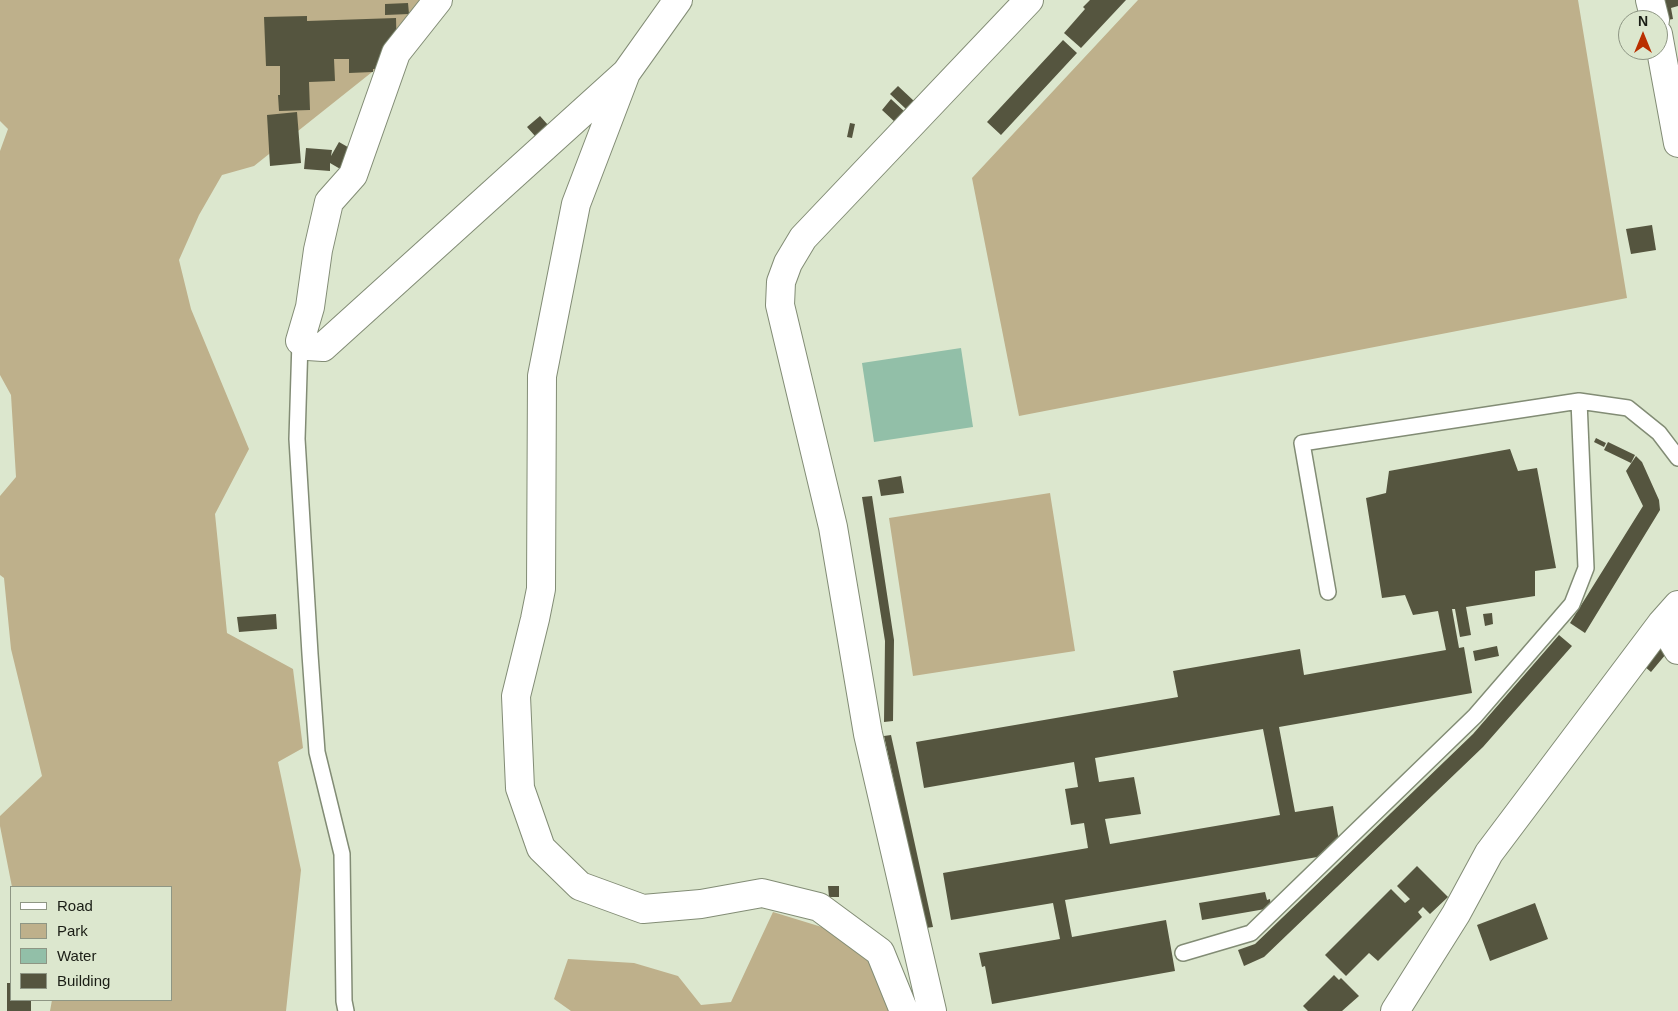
<!DOCTYPE html>
<style>
body{margin:0}
#map{position:relative;width:1678px;height:1011px;overflow:hidden;background:#dce7ce;font-family:Helvetica,sans-serif}
canvas{display:block}
.legend{position:absolute;left:10px;top:886px;width:162px;height:115px;box-sizing:border-box;background:#dce7ce;border:1px solid #8e9684;margin:0;padding:6px 9px;list-style:none;font-size:15px;color:#1a1d15}
.legend li{display:flex;align-items:center;gap:10px;height:25px}
.legend b{width:25px;border:1px solid #8e9684}
.north{position:absolute;left:1618px;top:10px;width:50px;height:50px;box-sizing:border-box;background:#dce7ce;border:1px solid #8e9684;border-radius:50%;rotate:0deg;font-size:14px;font-weight:700;line-height:20px;text-align:center;color:#1a1d15}
.north::after{content:'';display:block;margin:auto;width:18px;height:22px;background:#b92f00;clip-path:polygon(50% 0,100% 100%,50% 72%,0 100%)}
</style>
<div id="map">
<canvas width="1678" height="1011"></canvas>
<ul class="legend">
<li><b style="height:6px;background:#fff"></b>Road</li>
<li><b style="height:14px;background:#beb08b"></b>Park</li>
<li><b style="height:14px;background:#92bfa8"></b>Water</li>
<li><b style="height:14px;background:#55553f"></b>Building</li>
</ul>
<div class="north">N</div>
</div>
<script>
const context = document.querySelector('canvas').getContext('2d');
context.lineJoin = 'round';
function fill(path, color) { context.fillStyle = color; context.fill(path, 'evenodd'); }
const poly = rows => new Path2D(rows.map(r => 'M' + r).join(''));
function trace(path, color, width, dash) { context.strokeStyle = color; context.lineWidth = width; context.lineCap = dash ? 'butt' : 'round'; context.setLineDash(dash || []); context.stroke(path); }
fill(poly([
 [0,0,438,0,396,53,254,166,222,175,199,215,179,260,191,309,249,449,215,514,227,633,293,669,303,748,278,762,301,870,286,1011,50,1011,52,1000,171,1000,171,887,12,887,0,826,0,816,42,776,11,649,4,578,0,575,0,496,16,477,11,395,0,375,0,151,8,129,0,121],
 [1138,0,1578,0,1627,298,1019,416,972,178],
 [1050,493,1075,651,913,676,889,518],
 [773,912,825,928,873,958,900,1011,571,1011,554,999,568,959,634,963,678,976,701,1005,731,1002]
]), '#beb08b');
fill(poly([
 [961,348,973,427,874,442,862,363]
]), '#92bfa8');
fill(poly([
 [1090,0,1126,0,1081,48,1064,33,1085,9,1083,7],
 [1655,0,1678,0,1678,6,1671,8,1673,19,1662,21],
 [408,3,409,14,385,15,385,4],
 [307,16,307,21,396,18,397,58,395,69,373,69,373,72,349,73,349,59,334,59,335,81,309,82,310,110,279,111,278,95,280,95,280,66,266,66,264,17],
 [1063,40,1077,53,1001,135,987,122],
 [898,86,914,101,906,109,890,94],
 [891,99,905,112,896,123,882,110],
 [297,112,301,163,270,166,267,115],
 [540,116,548,125,535,136,527,127],
 [850,123,855,124,852,138,847,137],
 [339,142,353,150,342,170,330,163,330,171,304,169,306,148,332,150,331,156],
 [1652,225,1656,250,1631,254,1626,229],
 [1596,438,1606,443,1604,447,1594,442],
 [1608,442,1635,455,1631,463,1604,450],
 [1510,449,1518,471,1537,468,1556,568,1535,571,1535,596,1466,607,1471,635,1460,637,1455,609,1452,609,1459,648,1464,647,1472,693,1279,727,1295,812,1333,806,1341,853,1065,900,1072,937,1166,920,1175,971,992,1004,985,966,982,967,979,953,1060,939,1053,903,951,920,943,873,1088,848,1084,823,1071,825,1065,789,1078,787,1074,762,924,788,916,742,1178,697,1173,671,1300,649,1304,675,1446,650,1438,611,1413,615,1405,595,1382,598,1366,498,1386,493,1389,471],
 [1263,729,1280,815,1110,844,1105,819,1141,814,1134,777,1099,782,1095,758],
 [1636,456,1642,462,1659,500,1660,510,1585,633,1570,623,1643,506,1626,471],
 [901,476,904,493,881,496,878,480],
 [872,496,894,640,893,721,884,722,885,641,862,497],
 [1492,613,1493,624,1485,626,1483,614],
 [276,614,277,629,239,632,237,617],
 [1559,635,1572,646,1483,747,1264,957,1244,966,1238,950,1255,944,1473,734],
 [1497,646,1499,656,1475,661,1473,651],
 [1658,648,1666,654,1651,672,1644,666],
 [891,735,933,927,926,928,884,736],
 [1417,866,1448,897,1430,914,1423,907,1418,912,1422,917,1378,961,1369,953,1346,976,1325,955,1391,889,1405,903,1410,899,1397,886],
 [828,886,839,886,839,897,829,897],
 [1265,892,1267,900,1270,899,1271,908,1202,920,1199,903],
 [1535,903,1548,939,1490,961,1477,925],
 [1334,975,1339,980,1341,978,1359,996,1342,1011,1308,1011,1303,1006],
 [7,983,11,983,11,1000,31,1000,31,1011,7,1011]
]), '#55553f');
const lane = poly([
 [300,341,297,439,310,654,317,752,342,854,344,1001,346,1011],
 [1328,592,1302,443,1579,401,1628,408,1659,433,1678,458],
 [1183,953,1251,933,1475,716,1572,604,1586,568,1579,401]
]);
const street = poly([
 [438,0,396,53,353,175,329,202,318,250,310,307,300,341,308,346,323,347,626,73,678,0],
 [1650,0,1655,20],
 [1658,34,1678,143],
 [626,73,576,204,542,376,541,589,535,619,516,696,520,788,541,848,580,886,643,909,701,904,762,893,819,907,880,952,904,1011],
 [1662,623,1678,650],
 [932,1011,868,734,833,527,780,305,781,282,788,263,803,238,1029,0],
 [1395,1011,1456,914,1489,853,1662,623,1678,605]
]);
trace(lane, '#828c75', 18);
trace(street, '#828c75', 30);
trace(lane, '#fff', 15);
trace(street, '#fff', 28);
</script>
